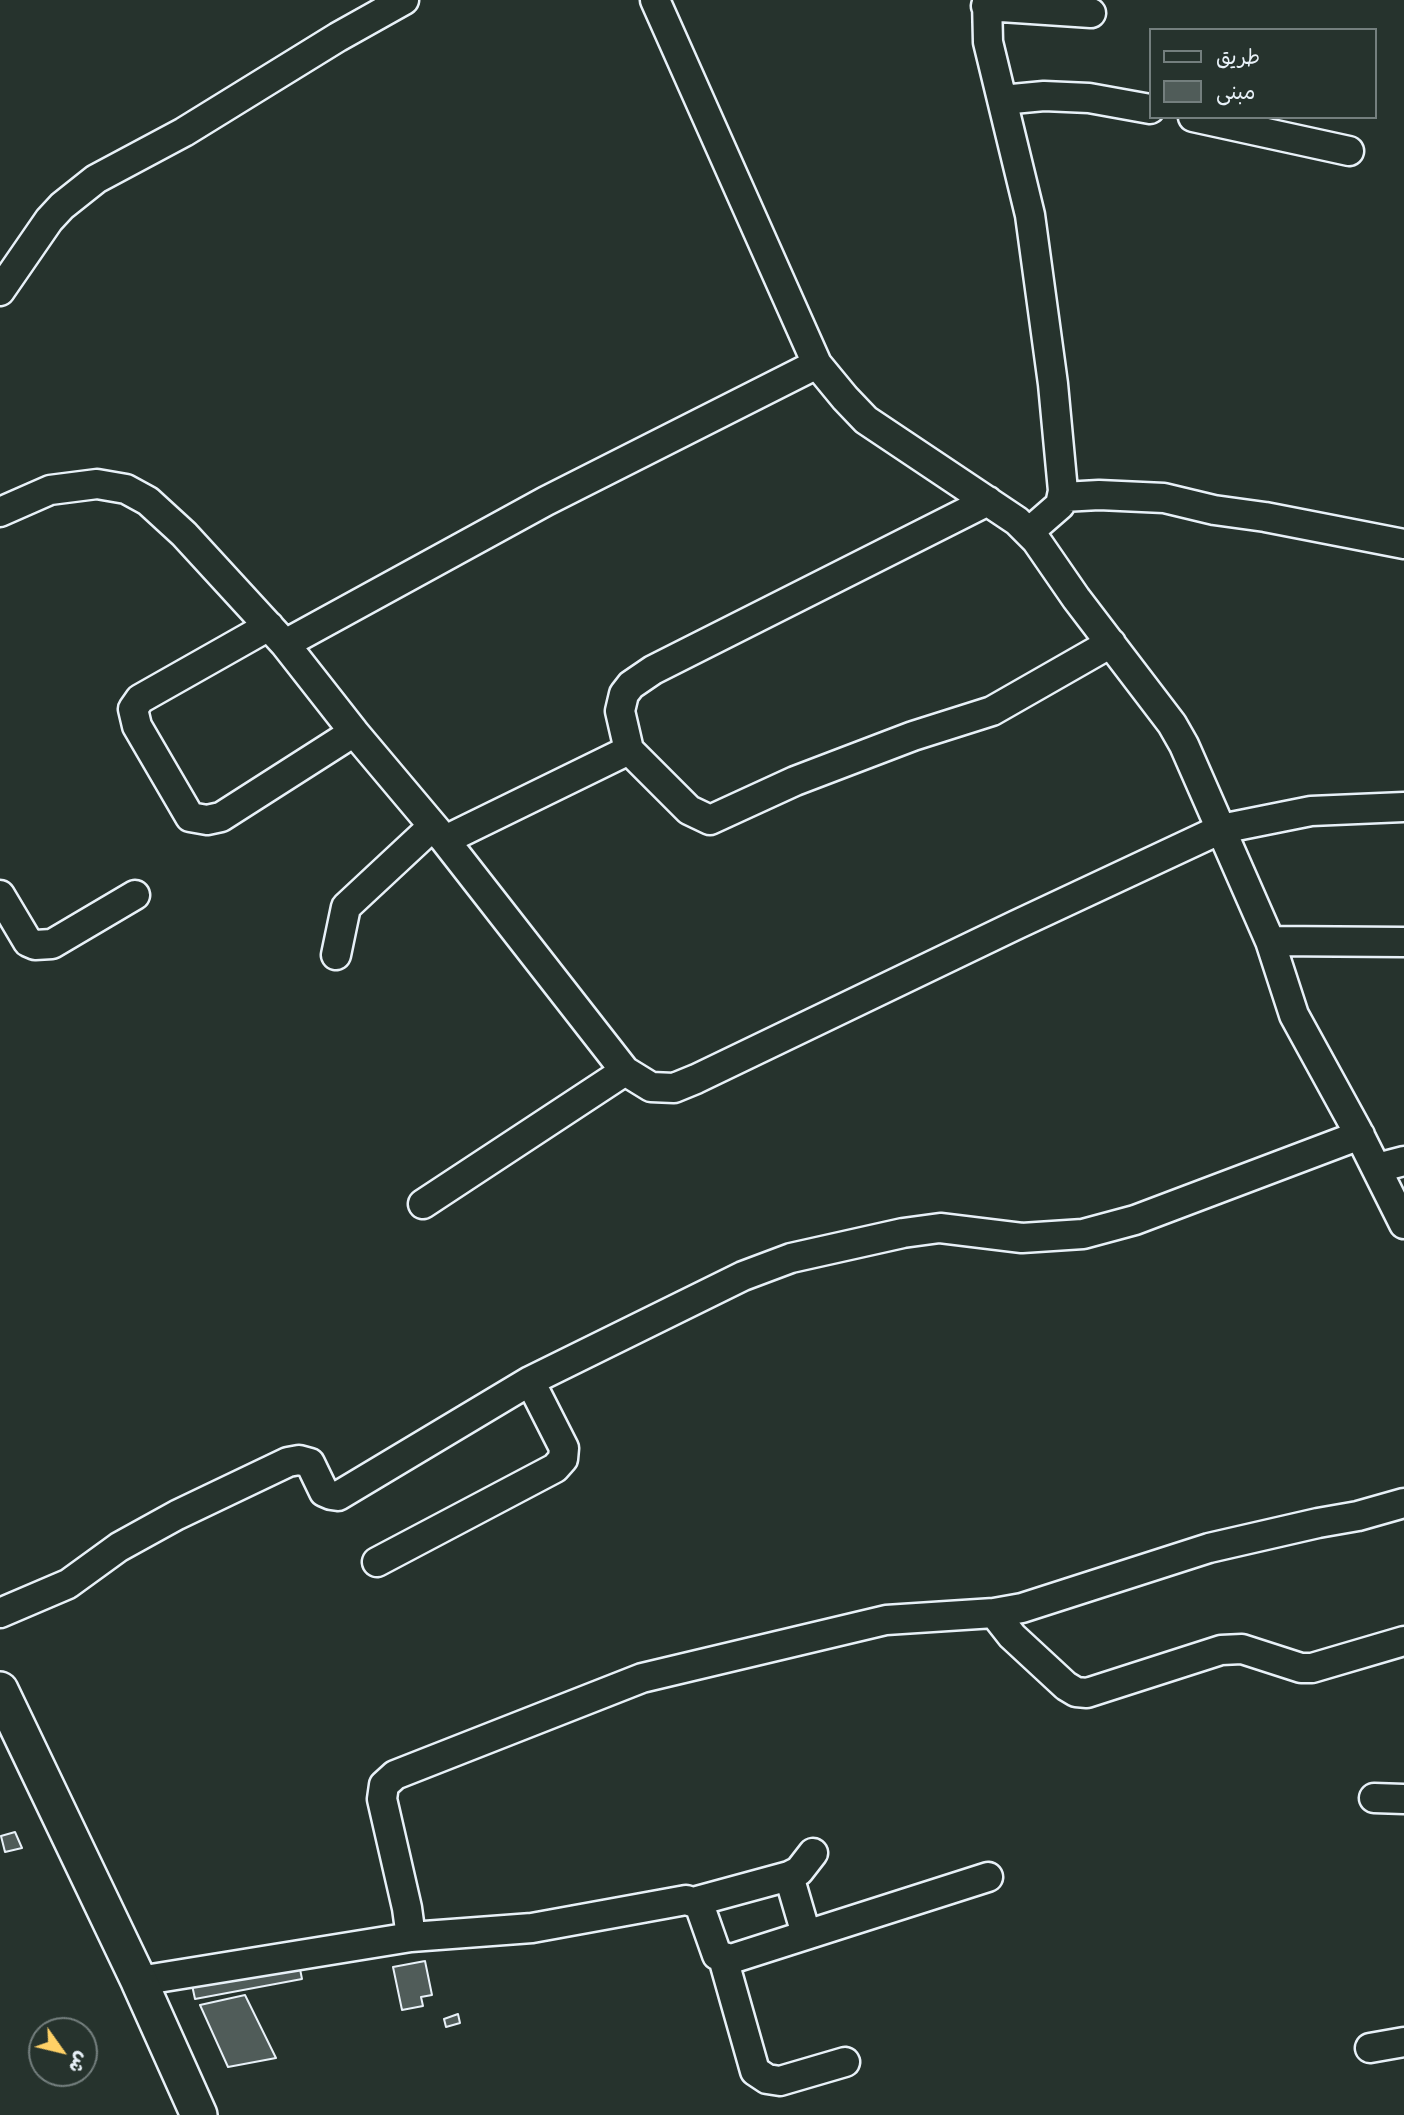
<!DOCTYPE html>
<meta charset="utf-8">
<style>
body{margin:0}
#map{position:relative;width:1404px;height:2115px;overflow:hidden;background:#26332d;font-family:Sriracha,"Playpen Sans Arabic",sans-serif}
canvas{display:block}
.legend{position:absolute;left:1149px;top:28px;width:228px;height:91px;box-sizing:border-box;background:#26332d;border:2px solid #747f7e;margin:0;padding:9px 12px;list-style:none;font-size:21px;color:#e8f1f8}
.legend li{display:flex;align-items:center;gap:14px;height:35px}
.legend b{width:35px;border:2px solid #747f7e}
.north{position:absolute;left:28px;top:2017px;width:70px;height:70px;box-sizing:border-box;background:#26332d;border:2px solid #747f7e;border-radius:50%;rotate:124deg;font-size:19px;font-weight:700;line-height:28px;text-align:center;color:#e8f1f8}
.north::after{content:'';display:block;margin:auto;width:24px;height:32px;background:#ffd166;clip-path:polygon(50% 0,100% 100%,50% 72%,0 100%)}
</style>
<div id="map">
<canvas width="1404" height="2115"></canvas>
<ul class="legend">
<li><b style="height:9px;background:#26332d"></b>طريق</li>
<li><b style="height:19px;background:#505c59"></b>مبنى</li>
</ul>
<div class="north">ش</div>
</div>
<script>
const context = document.querySelector('canvas').getContext('2d');
context.lineJoin = 'round';
function fill(path, color) { context.fillStyle = color; context.fill(path, 'evenodd'); }
const poly = rows => new Path2D(rows.map(r => 'M' + r).join(''));
function trace(path, color, width, dash) { context.strokeStyle = color; context.lineWidth = width; context.lineCap = dash ? 'butt' : 'round'; context.setLineDash(dash || []); context.stroke(path); }
const building = poly([
 [15,1832,22,1848,5,1852,1,1836,15,1832],
 [425,1961,432,1995,421,1997,423,2006,402,2010,393,1967,425,1961],
 [299,1964,302,1979,195,1999,192,1985,299,1964],
 [245,1995,276,2058,228,2067,200,2005,245,1995],
 [458,2014,460,2023,446,2027,444,2019,458,2014]
]);
fill(building, '#505c59');
trace(building, '#e8f1f8', 2);
const minor = poly([
 [655,0,817,364,845,398,866,420,1017,521,1036,540,1076,598,1172,724,1184,745,1270,941,1294,1015,1357,1130,1404,1224],
 [987,0,988,42,1030,215,1053,384,1063,491,1060,505,1029,532],
 [986,6,1091,13],
 [1002,100,1044,96,1089,98,1150,109],
 [1193,117,1349,151],
 [0,291,49,220,62,206,96,179,184,132,338,37,404,0],
 [1063,497,1099,495,1164,498,1214,510,1265,517,1404,544],
 [0,512,50,490,97,484,126,489,148,501,184,534,285,644,354,732,444,839,625,1071,651,1087,674,1088,696,1079,1016,925,1221,829,1311,811,1404,807],
 [269,626,140,699,133,709,137,726,190,817,207,820,221,817,354,732],
 [285,644,546,501,817,364],
 [629,750,689,810,710,820,795,781,913,736,992,711,1111,643],
 [445,840,629,750,620,711,624,694,631,685,653,670,988,501],
 [0,895,28,942,35,945,52,944,135,895],
 [1270,941,1404,942],
 [336,955,346,907,433,826],
 [1377,1168,1404,1161],
 [423,1204,625,1071],
 [377,1562,555,1468,563,1459,564,1448,530,1381],
 [0,1613,68,1584,119,1547,177,1515,288,1462,299,1460,310,1463,324,1492,331,1495,338,1496,530,1381,743,1276,791,1258,903,1233,940,1228,1022,1238,1083,1234,1135,1220,1360,1135],
 [994,1613,1012,1636,1066,1686,1076,1692,1087,1693,1221,1650,1242,1649,1301,1668,1312,1668,1404,1641],
 [1374,1798,1404,1799],
 [789,1876,806,1934],
 [697,1901,789,1876,799,1871,813,1853],
 [411,1937,407,1908,382,1799,384,1785,395,1775,642,1678,886,1620,994,1613,1022,1608,1209,1548,1318,1523,1358,1516,1404,1503],
 [723,1958,755,2071,767,2079,780,2081,845,2062],
 [139,1981,411,1937,532,1928,686,1900,699,1904,717,1955,731,1959,988,1877],
 [1370,2048,1404,2042]
]);
const major = poly([
 [0,1690,139,1981,199,2115]
]);
trace(minor, '#e8f1f8', 33);
trace(major, '#e8f1f8', 40);
trace(minor, '#26332d', 28);
trace(major, '#26332d', 35);
</script>
